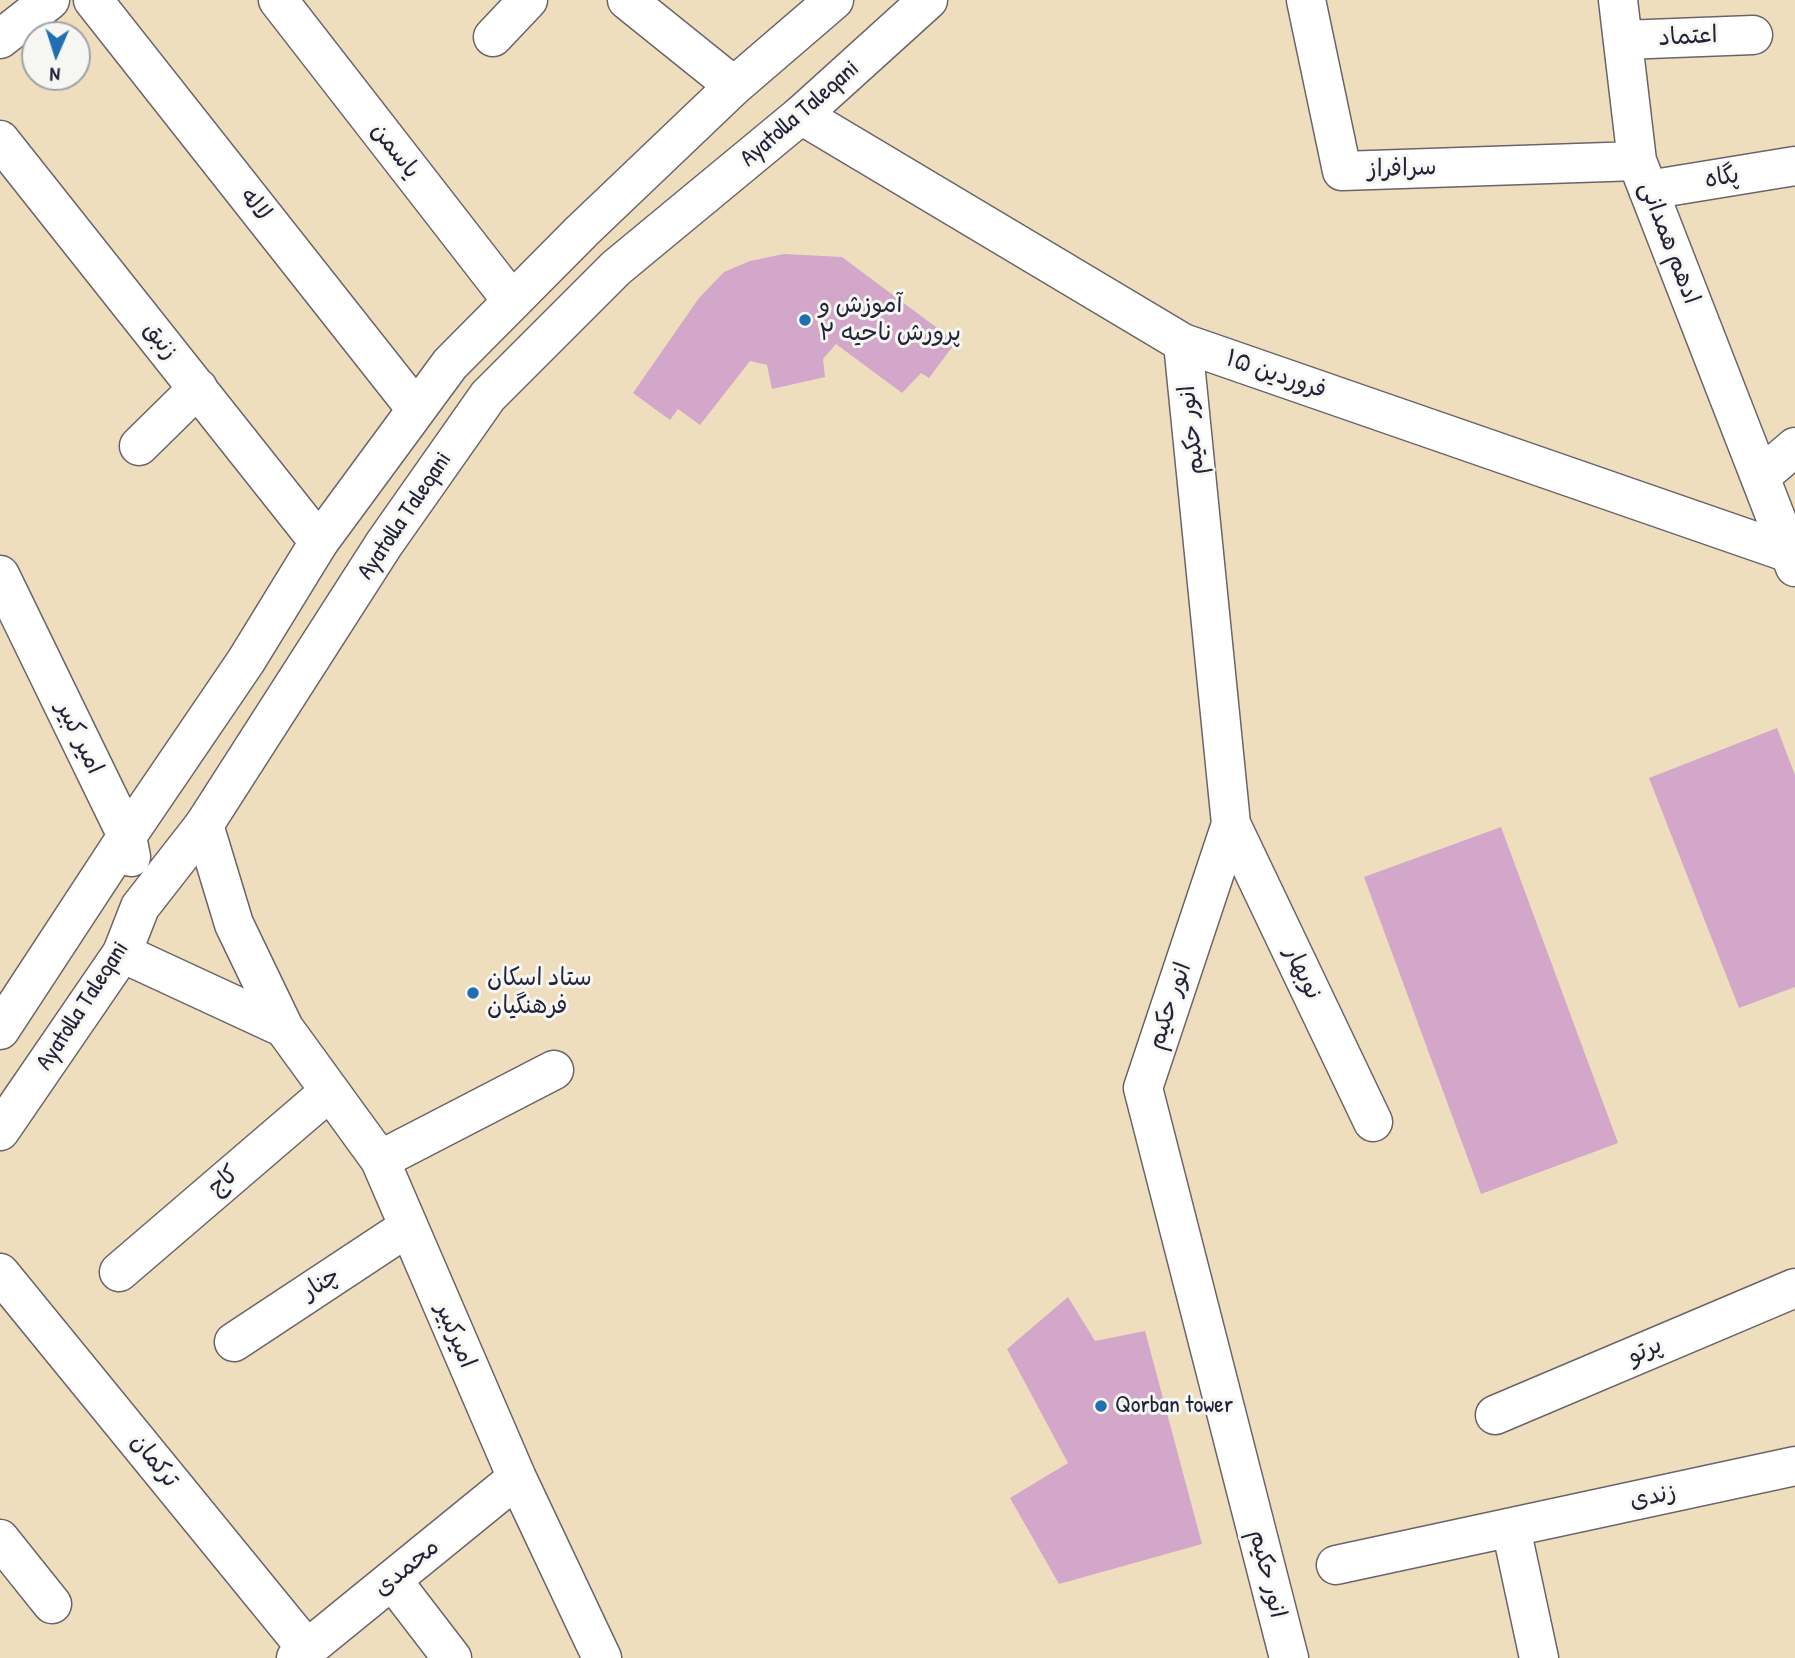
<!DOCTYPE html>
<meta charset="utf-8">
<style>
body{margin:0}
#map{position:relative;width:1795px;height:1658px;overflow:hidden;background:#efdebd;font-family:"Patrick Hand",sans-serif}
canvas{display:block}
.north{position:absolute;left:21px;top:21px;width:70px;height:70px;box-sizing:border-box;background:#f6f6f2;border:2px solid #a1a1a9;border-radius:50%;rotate:183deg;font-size:19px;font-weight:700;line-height:28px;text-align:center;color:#22223b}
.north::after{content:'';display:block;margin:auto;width:24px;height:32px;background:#1f6fb2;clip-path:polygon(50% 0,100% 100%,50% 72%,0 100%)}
</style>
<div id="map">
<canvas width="1795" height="1658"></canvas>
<div class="north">N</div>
</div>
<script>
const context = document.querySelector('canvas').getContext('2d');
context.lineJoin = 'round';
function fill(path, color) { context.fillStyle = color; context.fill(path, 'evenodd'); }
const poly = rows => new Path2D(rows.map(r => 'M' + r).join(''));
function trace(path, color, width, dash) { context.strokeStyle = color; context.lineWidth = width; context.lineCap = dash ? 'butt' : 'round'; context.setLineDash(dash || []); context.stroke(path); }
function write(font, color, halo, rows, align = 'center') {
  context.font = font + ' "Patrick Hand","Playpen Sans Arabic",sans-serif'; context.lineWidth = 6; context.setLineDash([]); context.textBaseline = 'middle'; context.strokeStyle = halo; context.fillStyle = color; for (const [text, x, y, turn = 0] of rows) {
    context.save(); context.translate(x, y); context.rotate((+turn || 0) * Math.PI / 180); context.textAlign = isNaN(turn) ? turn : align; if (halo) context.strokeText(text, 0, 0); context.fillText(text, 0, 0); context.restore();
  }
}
fill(poly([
 [784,254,842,257,956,342,929,378,921,373,902,393,836,344,823,359,825,377,772,389,767,365,750,361,700,425,678,409,670,420,633,393,699,298,724,272,750,261],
 [1777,728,1795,775,1795,987,1739,1008,1649,778],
 [1501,827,1618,1143,1481,1194,1364,877],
 [1068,1297,1095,1341,1145,1331,1202,1544,1059,1584,1010,1498,1068,1463,1007,1349]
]), '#d2a7c9');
const minor = poly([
 [93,0,416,409],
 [278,0,512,301],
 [1306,0,1342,171,1637,161],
 [1618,0,1637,161,1795,567],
 [493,37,528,0],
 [0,39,50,0],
 [1623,40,1753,35],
 [801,115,1183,343,1789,553],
 [0,140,319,542],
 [1648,190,1795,166],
 [1183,343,1231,824,1143,1088,1289,1658],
 [139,446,198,388],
 [1760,477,1795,447],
 [1231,824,1373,1122],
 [204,825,234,924,284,1028,380,1160,517,1478,602,1658],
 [122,953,284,1028],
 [380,1160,554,1070],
 [119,1272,330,1091],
 [0,1273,307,1649],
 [234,1342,408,1227],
 [1495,1415,1795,1288],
 [1511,1528,1539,1658],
 [0,1539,52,1604],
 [1336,1565,1795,1466],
 [392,1580,452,1658],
 [296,1658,517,1478]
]);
const major = poly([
 [627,0,734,86],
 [0,575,127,836,131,857],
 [0,1030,127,836,246,661,319,542,450,364,582,231,734,86,834,0],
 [0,1131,122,953,140,907,204,825,384,544,488,396,616,268,801,115,928,0]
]);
trace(minor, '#6a6468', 41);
trace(major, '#6a6468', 41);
trace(minor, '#fff', 38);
trace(major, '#fff', 38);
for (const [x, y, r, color] of [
 [805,320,7,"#1f6fb2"],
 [473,993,7,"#1f6fb2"],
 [1101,1406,7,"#1f6fb2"]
]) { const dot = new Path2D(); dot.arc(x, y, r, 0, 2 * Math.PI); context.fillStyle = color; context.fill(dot); trace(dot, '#f6f6f2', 2.5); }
write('24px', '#22223b', '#f6f6f2', [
 ["اعتماد",1688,37,-3],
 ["Ayatolla Taleqani",800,114,-41],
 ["یاسمن",395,151,52],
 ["سرافراز",1402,169,-2],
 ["پگاه",1722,178,-9],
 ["لاله",255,205,52],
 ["ادهم همدانی",1669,243,69],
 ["زنبق",160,341,52],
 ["۱۵ فروردین",1276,375,19],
 ["انور حکیم",1192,430,-96],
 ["Ayatolla Taleqani",405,516,-56],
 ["امیر کبیر",79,738,64],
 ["نوبهار",1302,973,64],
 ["Ayatolla Taleqani",83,1006,-57],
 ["انور حکیم",1170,1006,-71],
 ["کاج",224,1181,-41],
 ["چنار",321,1284,-33],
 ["امیرکبیر",455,1336,67],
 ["پرتو",1645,1351,-23],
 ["ترکمان",154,1461,51],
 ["زندی",1653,1497,-12],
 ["محمدی",407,1568,-39],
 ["انور حکیم",1267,1574,76]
]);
write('24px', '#22223b', '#f6f6f2', [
 ["آموزش و",819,306],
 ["پرورش ناحیه ۲",819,334],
 ["ستاد اسکان",487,979],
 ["فرهنگیان",487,1007],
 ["Qorban tower",1115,1406]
], 'left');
</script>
